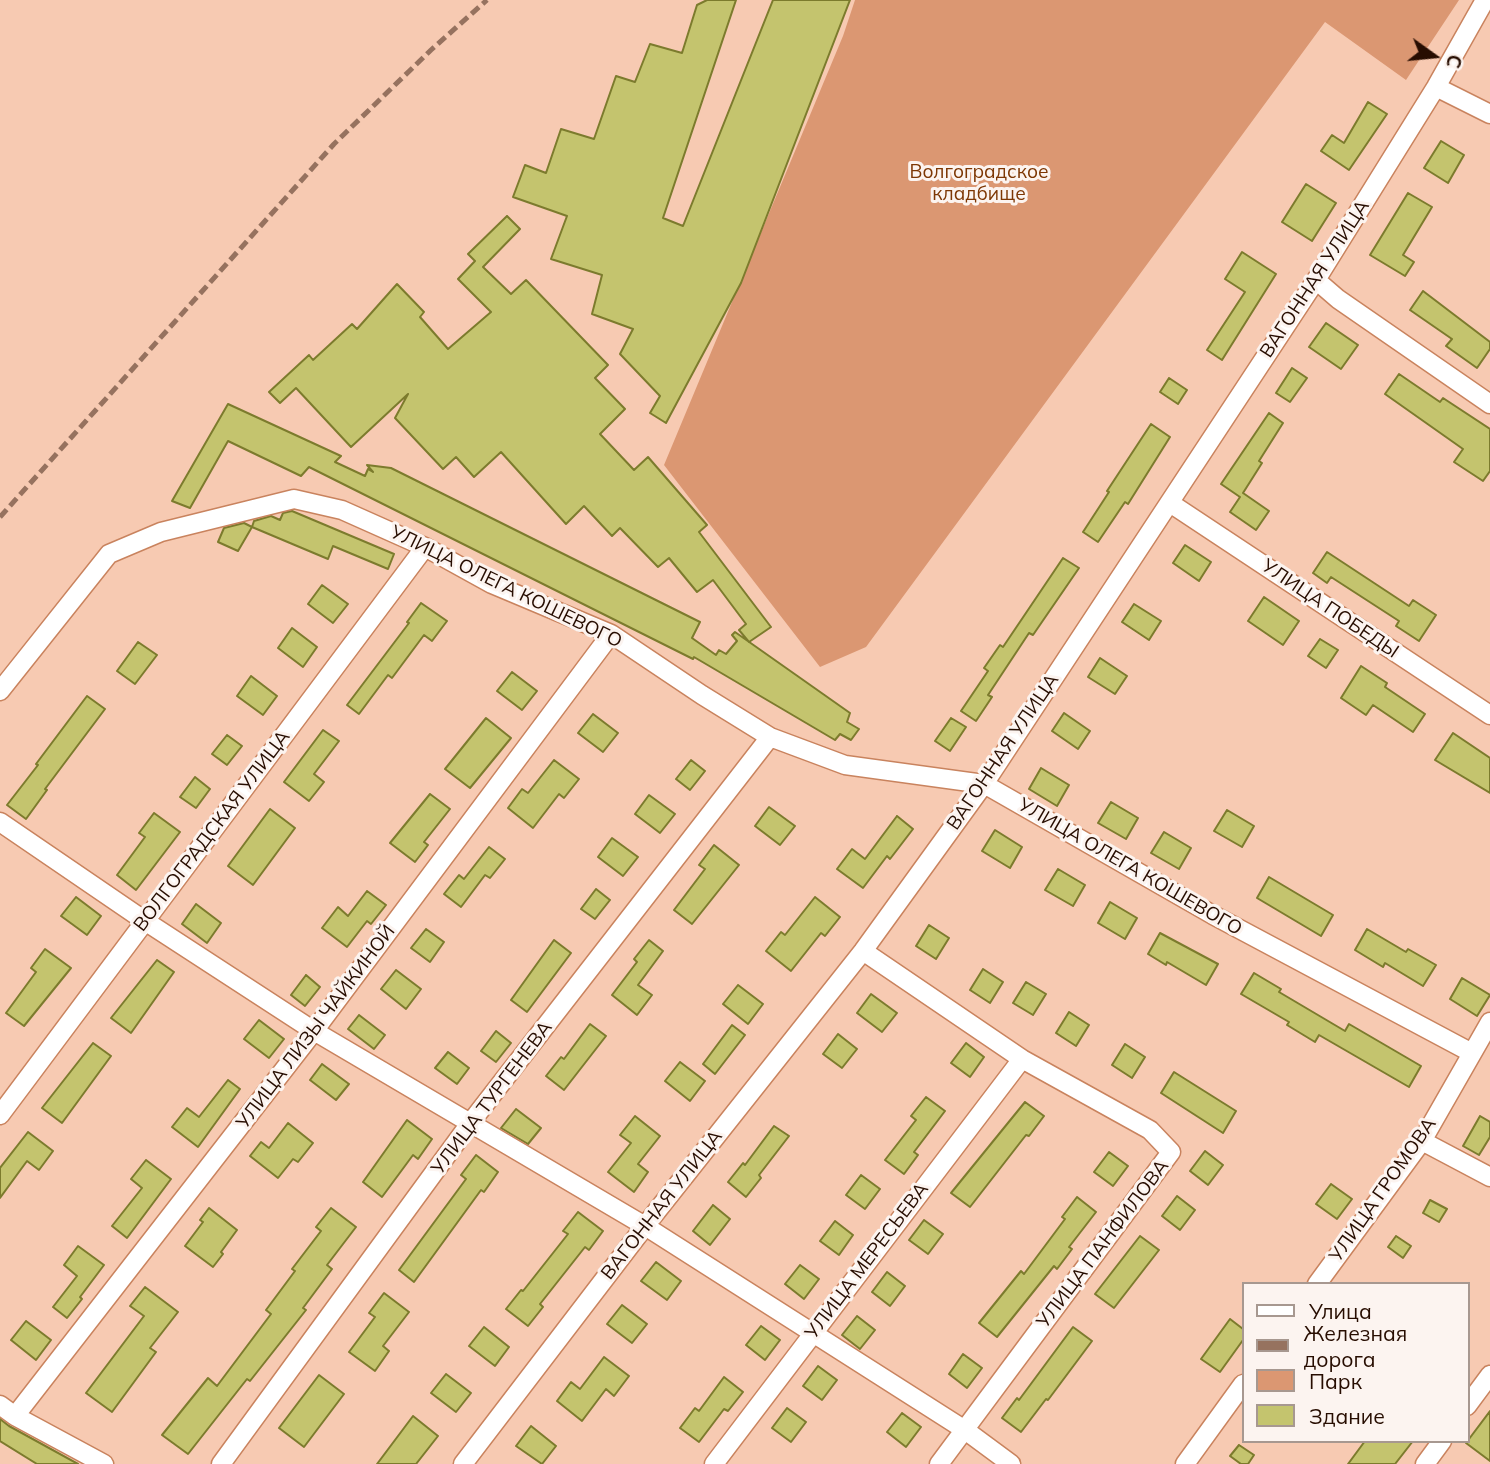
<!DOCTYPE html>
<meta charset="utf-8">
<style>
body{margin:0}
#map{position:relative;width:1490px;height:1464px;overflow:hidden;background:#f7cab2;font-family:Mulish,sans-serif}
canvas{display:block}
.legend{position:absolute;left:1242px;top:1282px;width:228px;height:161px;box-sizing:border-box;background:#fcf4f0;border:2px solid #a79890;margin:0;padding:9px 12px;list-style:none;font-size:21px;color:#270d01}
.legend li{display:flex;align-items:center;gap:14px;height:35px}
.legend b{width:35px;border:2px solid #a79890}
.north{position:absolute;left:1399px;top:21px;width:70px;height:70px;-webkit-text-stroke:5px #fcf4f0;paint-order:stroke;rotate:105deg;font-size:19px;font-weight:700;line-height:28px;text-align:center;color:#270d01}
.north::after{content:'';display:block;margin:auto;width:24px;height:32px;background:#270d01;clip-path:polygon(50% 0,100% 100%,50% 72%,0 100%)}
</style>
<div id="map">
<canvas width="1490" height="1464"></canvas>
<ul class="legend">
<li><b style="height:9px;background:#fff"></b>Улица</li>
<li><b style="height:9px;background:#96725f"></b>Железная дорога</li>
<li><b style="height:19px;background:#db9772"></b>Парк</li>
<li><b style="height:19px;background:#c4c46e"></b>Здание</li>
</ul>
<div class="north">С</div>
</div>
<script>
const context = document.querySelector('canvas').getContext('2d');
context.lineJoin = 'round';
function fill(path, color) { context.fillStyle = color; context.fill(path, 'evenodd'); }
const poly = rows => new Path2D(rows.map(r => 'M' + r).join(''));
function trace(path, color, width, dash) { context.strokeStyle = color; context.lineWidth = width; context.lineCap = dash ? 'butt' : 'round'; context.setLineDash(dash || []); context.stroke(path); }
function write(font, color, halo, rows, align = 'center') {
  context.font = font + ' Mulish,sans-serif'; context.lineWidth = 6; context.setLineDash([]); context.textBaseline = 'middle'; context.strokeStyle = halo; context.fillStyle = color; for (const [text, x, y, turn = 0] of rows) {
    context.save(); context.translate(x, y); context.rotate((+turn || 0) * Math.PI / 180); context.textAlign = isNaN(turn) ? turn : align; if (halo) context.strokeText(text, 0, 0); context.fillText(text, 0, 0); context.restore();
  }
}
fill(poly([
 [855,0,1459,0,1406,80,1325,22,866,647,820,667,664,465,843,36]
]), '#db9772');
const building = poly([
 [707,0,736,0,663,218,683,226,773,0,850,0,741,283,666,423,650,413,660,396,620,354,633,329,592,314,602,275,551,259,567,216,513,197,525,165,546,173,561,129,594,139,616,76,635,82,650,44,682,53,697,5,707,0],
 [1368,102,1387,114,1349,170,1321,151,1332,135,1344,143,1368,102],
 [1441,141,1464,155,1448,183,1424,168,1441,141],
 [1306,184,1336,203,1312,241,1282,222,1306,184],
 [1408,193,1432,207,1403,255,1414,262,1405,276,1370,255,1408,193],
 [507,216,520,229,483,267,511,294,526,280,608,365,595,378,625,409,600,434,634,470,648,457,707,525,699,532,771,627,749,642,739,630,746,624,713,580,697,592,669,558,658,567,620,528,612,536,584,506,566,524,501,452,474,477,456,457,443,469,395,418,408,394,351,447,296,388,280,403,269,392,309,355,313,360,352,324,357,329,397,284,424,312,420,317,448,349,491,312,458,279,475,261,468,254,507,216],
 [1242,252,1276,274,1222,360,1207,350,1245,292,1225,279,1242,252],
 [1423,291,1490,342,1490,349,1477,368,1446,346,1452,339,1410,310,1423,291],
 [1326,323,1358,345,1341,369,1309,347,1326,323],
 [1292,368,1307,378,1290,402,1276,393,1292,368],
 [1399,374,1440,402,1443,398,1490,429,1490,471,1483,481,1454,462,1463,449,1385,394,1399,374],
 [1169,378,1187,390,1178,404,1160,392,1169,378],
 [228,404,341,456,335,462,365,476,368,469,373,472,367,465,391,468,700,622,692,638,716,655,719,650,726,654,737,641,732,635,735,632,850,713,847,722,859,729,851,740,840,734,835,740,694,657,693,659,309,467,301,476,228,441,190,508,172,501,228,404],
 [1269,413,1283,423,1259,461,1262,463,1243,493,1269,511,1256,530,1230,512,1240,497,1221,484,1269,413],
 [1151,424,1170,437,1128,504,1125,502,1098,542,1083,532,1109,492,1107,491,1151,424],
 [292,511,394,554,388,569,333,546,328,559,252,527,254,521,271,516,280,520,283,513,292,511],
 [244,523,252,527,238,551,218,542,224,528,244,523],
 [1185,545,1211,562,1199,581,1173,563,1185,545],
 [1327,552,1409,606,1413,600,1436,615,1419,641,1396,626,1399,621,1331,577,1327,583,1313,573,1327,552],
 [1063,558,1079,568,1033,635,1029,633,988,695,992,697,976,721,961,711,988,671,984,668,1000,645,1003,647,1063,558],
 [322,585,348,604,333,623,308,604,322,585],
 [1264,597,1299,621,1283,645,1248,621,1264,597],
 [421,603,447,621,432,641,424,635,392,678,388,675,359,714,347,705,409,623,407,622,421,603],
 [1134,604,1161,621,1149,640,1122,622,1134,604],
 [292,628,317,647,303,667,278,648,292,628],
 [1320,639,1338,650,1326,668,1308,656,1320,639],
 [138,642,157,655,135,684,117,671,138,642],
 [1100,658,1127,676,1115,694,1088,677,1100,658],
 [1361,666,1387,683,1385,687,1425,714,1413,732,1373,705,1366,715,1341,698,1361,666],
 [512,672,537,691,522,710,497,691,512,672],
 [251,676,277,696,263,715,237,696,251,676],
 [87,696,105,709,45,789,47,790,26,819,7,805,38,765,36,764,87,696],
 [1064,713,1090,731,1078,749,1052,731,1064,713],
 [593,714,618,733,603,752,578,733,593,714],
 [486,718,511,738,470,788,445,769,486,718],
 [951,718,966,727,950,751,935,741,951,718],
 [323,730,339,741,314,774,324,782,309,801,284,782,323,730],
 [1453,733,1490,758,1490,793,1435,760,1453,733],
 [227,735,242,746,227,765,212,754,227,735],
 [554,760,579,779,564,798,559,794,533,828,508,808,522,789,528,793,554,760],
 [691,760,705,771,690,790,676,779,691,760],
 [1041,768,1069,785,1057,806,1029,789,1041,768],
 [195,777,210,789,196,808,180,797,195,777],
 [430,794,450,809,424,842,428,845,415,862,390,843,430,794],
 [649,795,675,814,660,833,635,814,649,795],
 [1111,802,1138,818,1126,839,1098,823,1111,802],
 [769,807,795,826,780,845,755,826,769,807],
 [270,809,295,828,253,885,228,866,270,809],
 [1227,810,1254,826,1242,847,1214,831,1227,810],
 [154,813,180,832,136,890,117,875,145,837,139,833,154,813],
 [897,816,913,829,890,859,887,856,863,888,837,869,852,849,865,859,897,816],
 [995,830,1022,847,1010,868,982,851,995,830],
 [1164,832,1191,848,1179,869,1151,853,1164,832],
 [612,838,638,857,623,876,598,857,612,838],
 [714,845,739,865,692,924,674,910,705,869,699,865,714,845],
 [489,847,505,859,490,878,485,875,461,907,444,894,459,875,464,879,489,847],
 [1058,869,1085,885,1073,906,1045,890,1058,869],
 [1269,877,1333,915,1321,936,1257,898,1269,877],
 [596,889,610,900,595,919,581,909,596,889],
 [367,891,386,905,371,924,367,921,347,947,322,928,338,907,348,916,367,891],
 [76,897,101,916,87,935,61,916,76,897],
 [815,897,840,917,825,936,821,933,791,971,766,951,781,932,785,935,815,897],
 [1110,902,1137,918,1125,939,1098,923,1110,902],
 [196,904,221,923,207,943,182,924,196,904],
 [929,925,949,938,936,959,916,946,929,925],
 [426,929,444,942,430,962,411,948,426,929],
 [1367,929,1406,952,1408,949,1436,965,1423,986,1385,963,1383,967,1355,950,1367,929],
 [1160,933,1218,964,1206,985,1167,962,1166,965,1148,954,1160,933],
 [554,940,571,953,527,1012,511,1000,554,940],
 [649,940,663,951,638,985,652,995,637,1015,612,995,637,962,634,959,649,940],
 [45,949,71,968,24,1026,6,1013,36,972,31,968,45,949],
 [157,960,174,972,131,1033,111,1018,157,960],
 [983,969,1003,982,990,1003,970,990,983,969],
 [396,970,421,989,406,1009,381,989,396,970],
 [1254,973,1281,989,1279,992,1345,1031,1349,1024,1421,1066,1409,1087,1319,1035,1315,1042,1287,1025,1289,1022,1241,994,1254,973],
 [306,975,320,987,305,1006,291,995,306,975],
 [1462,978,1490,995,1477,1016,1450,999,1462,978],
 [1026,982,1046,994,1033,1015,1013,1003,1026,982],
 [738,985,763,1004,748,1024,723,1004,738,985],
 [871,994,897,1013,882,1032,857,1013,871,994],
 [1069,1012,1089,1025,1076,1046,1056,1033,1069,1012],
 [359,1015,385,1035,374,1049,348,1029,359,1015],
 [259,1020,284,1039,269,1058,244,1039,259,1020],
 [590,1024,606,1036,564,1090,546,1076,561,1057,564,1059,590,1024],
 [732,1025,745,1035,715,1074,703,1064,732,1025],
 [496,1031,511,1043,496,1062,481,1051,496,1031],
 [838,1034,857,1049,842,1068,823,1054,838,1034],
 [93,1043,111,1056,62,1123,42,1108,93,1043],
 [966,1043,984,1057,970,1077,951,1063,966,1043],
 [1125,1044,1145,1057,1132,1078,1112,1065,1125,1044],
 [448,1052,469,1068,457,1084,435,1068,448,1052],
 [680,1062,705,1081,690,1101,665,1081,680,1062],
 [322,1064,349,1084,336,1100,310,1080,322,1064],
 [1174,1072,1236,1111,1223,1133,1161,1093,1174,1072],
 [228,1080,240,1089,198,1147,172,1127,187,1108,199,1117,228,1080],
 [926,1097,945,1111,914,1152,918,1155,904,1174,885,1160,916,1120,911,1116,926,1097],
 [1025,1102,1044,1116,1029,1136,1026,1135,970,1207,951,1193,1025,1102],
 [516,1109,541,1128,528,1144,501,1128,516,1109],
 [635,1116,660,1136,638,1164,648,1172,634,1192,608,1172,631,1143,620,1135,635,1116],
 [1480,1116,1490,1122,1490,1137,1479,1155,1463,1146,1480,1116],
 [407,1120,432,1139,418,1159,413,1155,382,1197,363,1182,407,1120],
 [288,1123,313,1143,298,1162,293,1159,278,1178,250,1156,261,1142,269,1148,288,1123],
 [774,1126,789,1136,759,1175,761,1178,746,1197,728,1182,743,1163,745,1165,774,1126],
 [28,1132,53,1151,39,1170,27,1161,0,1198,0,1168,28,1132],
 [1205,1151,1223,1165,1208,1185,1190,1171,1205,1151],
 [1109,1152,1128,1166,1113,1186,1094,1172,1109,1152],
 [476,1155,498,1172,484,1192,481,1190,414,1282,399,1270,466,1179,461,1175,476,1155],
 [146,1160,171,1179,127,1238,112,1226,142,1188,131,1179,146,1160],
 [861,1175,880,1189,865,1209,846,1195,861,1175],
 [1331,1184,1352,1199,1337,1219,1316,1204,1331,1184],
 [1177,1196,1195,1210,1180,1230,1162,1216,1177,1196],
 [1077,1197,1096,1212,1069,1247,1072,1249,1057,1269,1054,1266,997,1337,979,1323,1021,1271,1024,1274,1065,1219,1062,1217,1077,1197],
 [1430,1200,1447,1209,1439,1222,1423,1213,1430,1200],
 [713,1205,730,1219,710,1245,693,1231,713,1205],
 [209,1208,237,1230,221,1252,223,1254,213,1267,185,1246,203,1222,200,1220,209,1208],
 [331,1208,356,1227,327,1265,332,1269,303,1308,306,1310,250,1381,247,1379,188,1454,162,1435,208,1378,217,1386,271,1314,266,1310,295,1271,292,1269,321,1231,316,1227,331,1208],
 [578,1212,603,1231,589,1250,585,1247,540,1304,543,1307,528,1326,506,1309,521,1290,523,1291,568,1234,563,1231,578,1212],
 [924,1220,943,1234,928,1254,909,1240,924,1220],
 [835,1221,853,1235,839,1255,820,1241,835,1221],
 [1140,1236,1159,1250,1114,1308,1095,1294,1140,1236],
 [1396,1236,1411,1246,1403,1258,1388,1247,1396,1236],
 [78,1246,104,1265,80,1297,82,1299,67,1318,53,1307,77,1276,64,1265,78,1246],
 [656,1262,681,1281,667,1300,641,1281,656,1262],
 [800,1265,819,1279,804,1299,785,1284,800,1265],
 [887,1272,905,1286,890,1306,872,1292,887,1272],
 [145,1287,178,1312,150,1348,156,1352,112,1412,86,1393,144,1316,130,1306,145,1287],
 [384,1293,409,1312,383,1346,389,1351,375,1371,349,1352,375,1317,369,1313,384,1293],
 [622,1305,647,1324,632,1343,607,1324,622,1305],
 [857,1316,875,1330,860,1349,842,1335,857,1316],
 [1230,1319,1243,1329,1243,1340,1220,1372,1201,1359,1230,1319],
 [26,1321,51,1340,36,1360,11,1340,26,1321],
 [761,1326,780,1340,765,1360,746,1345,761,1326],
 [484,1327,509,1347,495,1366,469,1346,484,1327],
 [1073,1327,1092,1341,1048,1400,1046,1399,1021,1432,1002,1418,1017,1398,1019,1400,1073,1327],
 [963,1354,982,1368,967,1388,949,1374,963,1354],
 [604,1357,629,1376,614,1396,606,1389,582,1421,557,1401,571,1382,580,1389,604,1357],
 [818,1366,837,1380,822,1400,803,1386,818,1366],
 [446,1374,471,1393,456,1412,431,1393,446,1374],
 [319,1375,344,1394,304,1447,279,1428,319,1375],
 [724,1377,743,1392,728,1411,724,1409,699,1442,680,1428,695,1408,699,1411,724,1377],
 [787,1408,806,1422,791,1442,772,1428,787,1408],
 [1490,1411,1490,1461,1466,1443,1490,1411],
 [902,1413,921,1427,906,1447,887,1432,902,1413],
 [413,1416,438,1436,416,1464,377,1464,413,1416],
 [0,1419,9,1426,78,1464,37,1464,0,1441,0,1419],
 [531,1426,556,1446,542,1464,516,1446,531,1426],
 [1365,1441,1413,1441,1395,1464,1348,1464,1365,1441],
 [1239,1445,1254,1455,1248,1464,1241,1464,1230,1456,1239,1445]
]);
fill(building, '#c4c46e');
trace(building, '#7c7b2d', 2);
const street = poly([
 [1436,87,1490,114],
 [1316,280,1338,299,1490,404],
 [1170,503,1490,715],
 [0,691,109,554,161,532,294,499,342,510,425,547,492,584,611,634,702,695,770,737,845,765,984,784,1213,915,1472,1053],
 [0,822,145,921,314,1031,645,1226,965,1430,1011,1464],
 [863,951,1022,1059,1150,1130,1171,1152,939,1464],
 [0,1115,425,547],
 [1422,1141,1490,1177],
 [1317,1284,1422,1141,1490,1022],
 [0,1405,15,1416,104,1464],
 [1467,1406,1490,1375],
 [15,1416,314,1031,611,634],
 [221,1464,471,1122,770,737],
 [463,1464,645,1226,863,951,984,784,1316,280,1436,87,1485,0],
 [714,1464,1022,1059],
 [1185,1464,1243,1384],
 [1425,1464,1442,1441]
]);
trace(street, '#c9835e', 21);
trace(street, '#fff', 18);
trace(poly([
 [0,517,334,144,431,50,487,0]
]), '#96725f', 5, [10, 5]);
write('19px', '#7d3704', '#fcf4f0', [
 ["Волгоградское",979,172],
 ["кладбище",979,194]
]);
write('19px', '#270d01', '#fcf4f0', [
 ["ВАГОННАЯ УЛИЦА",1315,279,-57],
 ["УЛИЦА ОЛЕГА КОШЕВОГО",506,587,26],
 ["УЛИЦА ПОБЕДЫ",1330,609,34],
 ["ВАГОННАЯ УЛИЦА",1003,752,-56],
 ["ВОЛГОГРАДСКАЯ УЛИЦА",212,831,-53],
 ["УЛИЦА ОЛЕГА КОШЕВОГО",1130,867,30],
 ["УЛИЦА ЛИЗЫ ЧАЙКИНОЙ",316,1027,-53],
 ["УЛИЦА ТУРГЕНЕВА",492,1098,-53],
 ["УЛИЦА ГРОМОВА",1383,1190,-55],
 ["ВАГОННАЯ УЛИЦА",662,1205,-52],
 ["УЛИЦА ПАНФИЛОВА",1103,1244,-53],
 ["УЛИЦА МЕРЕСЬЕВА",867,1261,-53]
]);
</script>
